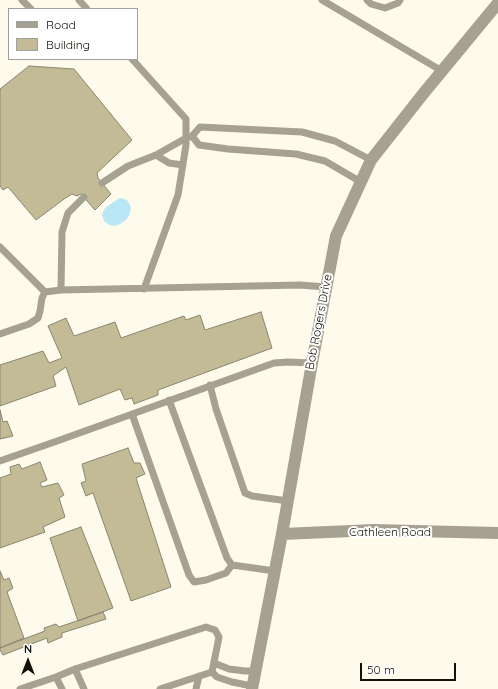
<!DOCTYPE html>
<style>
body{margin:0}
#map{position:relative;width:498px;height:689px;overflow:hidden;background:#fefbed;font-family:Quicksand,sans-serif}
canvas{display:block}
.legend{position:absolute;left:8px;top:8px;width:130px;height:52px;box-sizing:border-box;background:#fff;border:1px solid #a0a09d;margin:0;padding:5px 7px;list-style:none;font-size:12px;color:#121109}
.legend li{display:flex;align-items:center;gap:8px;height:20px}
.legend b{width:20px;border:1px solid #a0a09d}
.north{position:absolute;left:8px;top:641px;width:40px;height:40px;-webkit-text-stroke:3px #fff;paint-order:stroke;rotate:0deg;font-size:11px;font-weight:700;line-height:16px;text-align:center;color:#121109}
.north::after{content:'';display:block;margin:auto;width:14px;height:18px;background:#121109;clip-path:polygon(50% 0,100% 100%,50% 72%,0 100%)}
.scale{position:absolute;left:360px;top:663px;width:96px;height:18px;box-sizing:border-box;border:2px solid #121109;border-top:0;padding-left:5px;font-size:12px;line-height:14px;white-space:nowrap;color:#121109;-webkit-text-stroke:3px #fff;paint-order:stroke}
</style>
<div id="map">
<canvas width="498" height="689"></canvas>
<ul class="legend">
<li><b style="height:5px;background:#a5a292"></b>Road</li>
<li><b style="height:11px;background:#c3bb96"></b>Building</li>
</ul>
<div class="north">N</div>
<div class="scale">50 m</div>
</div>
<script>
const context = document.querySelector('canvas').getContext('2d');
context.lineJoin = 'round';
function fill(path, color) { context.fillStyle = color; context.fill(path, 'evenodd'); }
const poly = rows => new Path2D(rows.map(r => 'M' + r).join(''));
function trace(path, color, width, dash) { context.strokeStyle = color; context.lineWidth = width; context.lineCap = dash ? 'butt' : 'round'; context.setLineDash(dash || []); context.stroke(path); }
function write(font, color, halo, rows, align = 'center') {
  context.font = font + ' Quicksand,sans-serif'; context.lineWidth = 4; context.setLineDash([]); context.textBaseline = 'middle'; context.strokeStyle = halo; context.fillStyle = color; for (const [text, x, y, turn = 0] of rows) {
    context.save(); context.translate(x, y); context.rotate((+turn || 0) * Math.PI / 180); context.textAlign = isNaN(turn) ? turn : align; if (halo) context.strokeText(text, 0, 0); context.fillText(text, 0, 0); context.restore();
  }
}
fill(poly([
 [120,198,127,200,131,207,130,212,129,216,126,220,120,224,114,226,109,225,104,221,102,215,103,212,105,208,112,203]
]), '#bae7f6');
const building = poly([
 [29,66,74,69,132,140,97,173,98,178,111,194,95,210,81,194,77,196,72,194,64,199,36,220,8,187,3,190,0,186,0,89,29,66],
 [261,312,272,348,158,390,158,395,134,404,132,398,125,400,120,389,79,405,66,367,53,376,56,386,0,406,0,365,43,351,49,363,62,358,48,326,66,318,74,336,115,322,121,338,184,316,186,320,200,315,205,330,261,312],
 [0,410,3,422,7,421,13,436,0,439,0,410],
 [128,448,134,463,140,463,145,474,136,478,171,587,131,601,93,493,86,496,81,483,86,481,82,464,128,448],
 [40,462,47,480,40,483,42,487,58,483,64,495,59,498,65,517,43,527,45,532,0,548,0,478,11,474,10,467,19,464,22,469,40,462],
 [81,527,113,608,78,621,50,538,81,527],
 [0,571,4,580,9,578,13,588,7,592,24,638,0,648,0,571],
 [103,612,106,619,62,633,62,637,48,643,47,638,3,655,0,650,0,648,45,631,44,628,56,624,59,627,103,612]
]);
fill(building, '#c3bb96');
trace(building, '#89856f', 1);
trace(poly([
 [22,0,31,9],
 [79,0,87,9],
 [322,0,442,71],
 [367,0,371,4,385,8,398,3,400,0],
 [132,59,186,119,186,145,178,195,144,289],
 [192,136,199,145,228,149,296,154,325,161,361,182],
 [183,165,169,163,156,155,186,138,192,136,200,127,302,132,335,141,371,160],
 [102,183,128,166,156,155],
 [0,247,45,292],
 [61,290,62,232,68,213,84,197],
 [0,334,29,324,38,318,40,311,42,298,45,292,61,290,300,285,326,287],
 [210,385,216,409,245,493,252,496,288,501],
 [169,400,227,558,232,565,275,571],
 [132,414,189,575,194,582,206,580,226,573,232,565],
 [0,461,60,440,274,363,288,362,312,363],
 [214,663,229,669,245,671,255,671],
 [20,689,56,677],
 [62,689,56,677,75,669],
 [84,689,75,669,206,627,215,630,219,637,212,672,217,677,232,682,252,686],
 [160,689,212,672],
 [196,689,199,676]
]), '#a5a292', 7);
trace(poly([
 [282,534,374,530,498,533],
 [252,689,282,534,312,363,336,236,371,160,423,94,498,3]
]), '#a5a292', 12);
write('12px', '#121109', '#fff', [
 ["Bob Rogers Drive",319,322,-79],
 ["Cathleen Road",390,532]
]);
</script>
